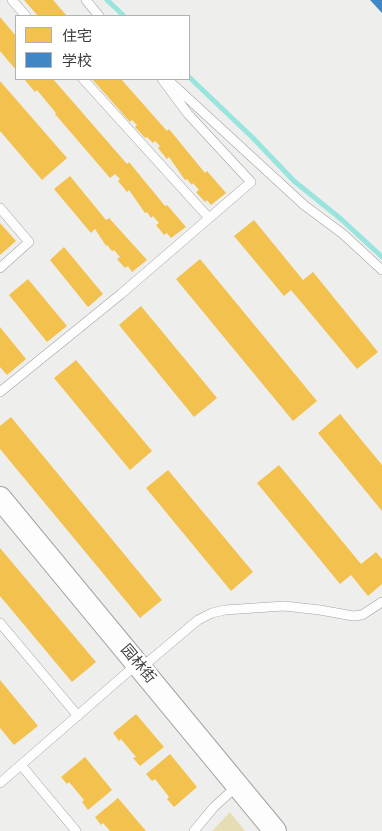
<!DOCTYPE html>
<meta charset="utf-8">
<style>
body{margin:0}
#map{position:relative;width:382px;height:831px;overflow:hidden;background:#eeefed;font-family:Manrope,"Noto Sans SC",sans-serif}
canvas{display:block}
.legend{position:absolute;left:15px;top:15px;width:175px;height:65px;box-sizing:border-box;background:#fff;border:1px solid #b1b1b1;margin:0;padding:6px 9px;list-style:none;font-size:15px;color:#3c3d3b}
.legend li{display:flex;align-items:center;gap:10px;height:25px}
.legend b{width:25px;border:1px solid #b1b1b1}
</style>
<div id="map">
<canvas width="382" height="831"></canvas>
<ul class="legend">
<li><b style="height:14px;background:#f2c14e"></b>住宅</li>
<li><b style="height:14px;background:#3f88c5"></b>学校</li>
</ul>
</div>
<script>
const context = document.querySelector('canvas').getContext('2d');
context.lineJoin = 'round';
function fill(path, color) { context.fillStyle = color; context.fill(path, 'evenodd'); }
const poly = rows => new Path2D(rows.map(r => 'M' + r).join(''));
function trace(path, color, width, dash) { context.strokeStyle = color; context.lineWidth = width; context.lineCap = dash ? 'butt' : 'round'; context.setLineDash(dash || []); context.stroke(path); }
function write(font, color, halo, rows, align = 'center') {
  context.font = font + ' Manrope,"Noto Sans SC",sans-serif'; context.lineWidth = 5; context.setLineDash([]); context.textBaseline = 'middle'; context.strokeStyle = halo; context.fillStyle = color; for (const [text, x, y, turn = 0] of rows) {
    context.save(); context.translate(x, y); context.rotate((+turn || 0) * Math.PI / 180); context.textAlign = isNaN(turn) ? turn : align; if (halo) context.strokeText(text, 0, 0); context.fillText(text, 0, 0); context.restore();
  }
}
fill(poly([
 [230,812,245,831,212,831]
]), '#e6ddb4');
fill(poly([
 [24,0,53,0,67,16,38,16],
 [0,17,16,36,16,70,0,51],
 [24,79,53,79,127,164,129,162,165,206,167,205,186,227,171,238,167,233,164,235,156,225,159,223,153,216,151,218,147,212,145,213,129,190,127,192,118,181,120,179,115,174,110,178,55,114,56,113,37,90,35,92],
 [92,79,121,79,167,131,169,129,205,173,207,171,226,193,211,205,207,200,205,202,196,192,199,190,193,183,192,185,187,179,185,180,169,157,167,159,158,148,160,146,155,141,153,143,147,137,145,138,135,127,137,125,132,120,130,122],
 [0,81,67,158,42,180,0,131],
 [70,176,106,220,109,218,147,260,132,272,128,266,125,268,117,259,120,257,114,250,112,251,107,245,106,246,95,229,91,233,54,189],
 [254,220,303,280,313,272,378,352,357,369,291,290,284,296,234,236],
 [0,223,16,241,0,255],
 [64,247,103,294,88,307,50,260],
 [200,259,317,401,293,421,176,279],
 [28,279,67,326,47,342,9,295],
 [141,306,217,398,194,417,119,325],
 [0,327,26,359,7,375,0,367],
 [76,360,152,451,130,470,54,378],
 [340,414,382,465,382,511,318,433],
 [11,417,162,600,140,618,0,449,0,426],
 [279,465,361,564,376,552,382,559,382,584,368,596,351,575,340,584,257,483],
 [168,470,253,572,231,591,146,488],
 [0,548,96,662,72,682,0,596],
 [0,680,38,726,14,745,0,728],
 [136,714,164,747,140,766,133,758,136,757,121,739,119,741,113,733],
 [170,754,197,787,174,807,167,799,169,797,155,779,152,781,146,774],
 [85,757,112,790,88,810,82,802,84,800,69,782,67,784,61,777],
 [118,798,146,831,110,831,103,823,101,825,95,817]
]), '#f2c14e');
fill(poly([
 [370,0,382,0,382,13]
]), '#3f88c5');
trace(poly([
 [107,0,124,16],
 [189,77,253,138,294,181,341,219,382,257]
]), '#99e4dd', 5);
const service = poly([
 [12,0,26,16],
 [86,0,99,16],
 [83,79,209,218],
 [167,79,304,205,343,234,382,270],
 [0,208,29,242,0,268],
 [0,392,121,294,251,182,188,114,162,79],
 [0,623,78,716],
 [141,668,198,620,212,613,225,610,284,606,320,610,353,616,362,615,382,602],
 [21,765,76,831],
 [0,783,137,664],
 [194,831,214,807,237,786]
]);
const tertiary = poly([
 [0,498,275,831]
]);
trace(service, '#a2a3a1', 10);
trace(tertiary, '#a2a3a1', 24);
trace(service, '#fcfdfc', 9);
trace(tertiary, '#fcfdfc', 22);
write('15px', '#3c3d3b', '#fff', [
 ["园林街",138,664,50]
]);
</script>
